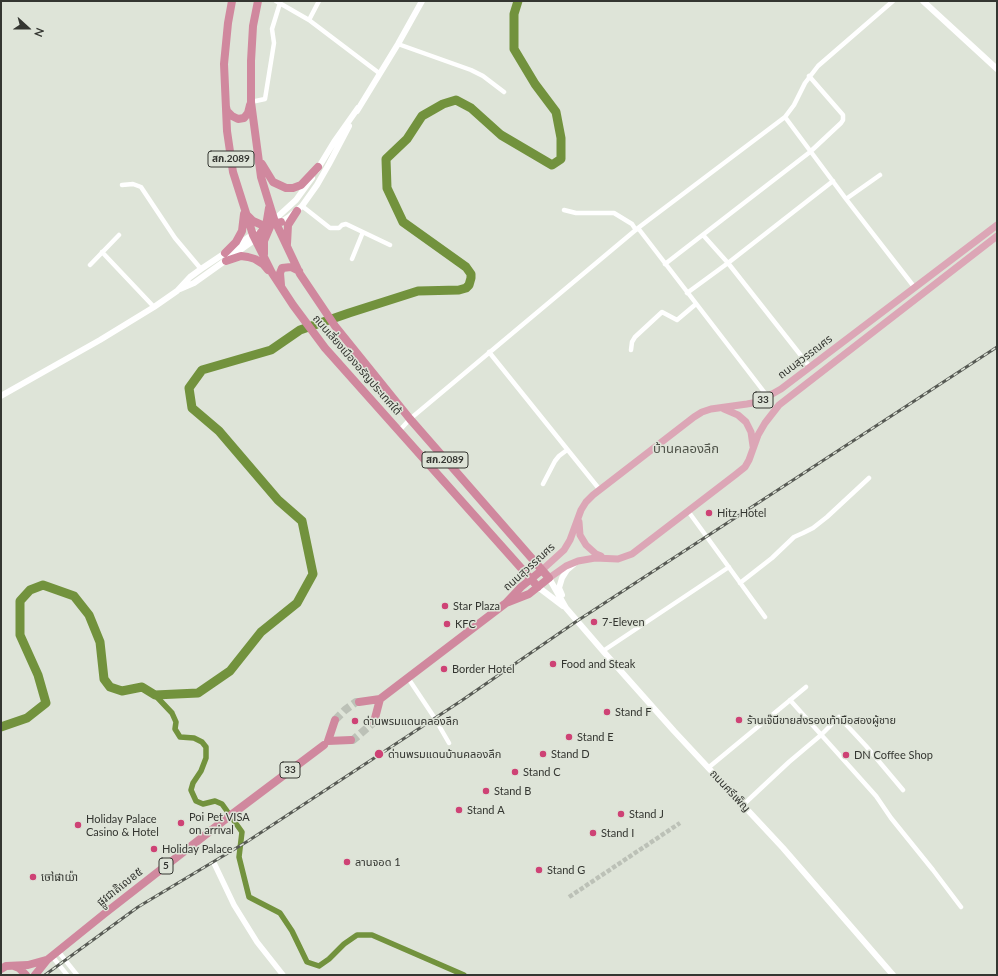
<!DOCTYPE html>
<meta charset="utf-8">
<style>
body{margin:0}
#map{position:relative;width:998px;height:976px;overflow:hidden;background:#dee4d8;font-family:Lato,sans-serif}
canvas{display:block}
.frame{position:absolute;inset:0;border:2px solid #343631;pointer-events:none}
.north{position:absolute;left:8px;top:8px;width:40px;height:40px;-webkit-text-stroke:3px #dee4d8;paint-order:stroke;rotate:111deg;font-size:11px;font-weight:700;line-height:16px;text-align:center;color:#343631}
.north::after{content:'';display:block;margin:auto;width:14px;height:18px;background:#343631;clip-path:polygon(50% 0,100% 100%,50% 72%,0 100%)}
</style>
<div id="map">
<canvas width="998" height="976"></canvas>
<div class="frame"></div>
<div class="north">N</div>
</div>
<script>
const context = document.querySelector('canvas').getContext('2d');
context.lineJoin = 'round';
const poly = rows => new Path2D(rows.map(r => 'M' + r).join(''));
function trace(path, color, width, dash) { context.strokeStyle = color; context.lineWidth = width; context.lineCap = dash ? 'butt' : 'round'; context.setLineDash(dash || []); context.stroke(path); }
function write(font, color, halo, rows, align = 'center') {
  context.font = font + ' Lato,"Noto Sans Khmer","Noto Sans Thai",sans-serif'; context.lineWidth = 3; context.setLineDash([]); context.textBaseline = 'middle'; context.strokeStyle = halo; context.fillStyle = color; for (const [text, x, y, turn = 0] of rows) {
    context.save(); context.translate(x, y); context.rotate((+turn || 0) * Math.PI / 180); context.textAlign = isNaN(turn) ? turn : align; if (halo) context.strokeText(text, 0, 0); context.fillText(text, 0, 0); context.restore();
  }
}
trace(poly([
 [155,695,172,713,176,722,175,729,180,737,194,738,202,742,206,747,206,758,201,771,193,783,191,790,196,801,203,804,215,801,222,804,242,832,239,857,249,897,280,913,292,931,307,962,319,966,329,959,344,944,357,935,372,935,464,975]
]), '#72923d', 5.5);
trace(poly([
 [1,727,27,718,46,703,38,675,20,635,20,601,30,590,43,585,74,596,89,615,100,642,104,679,110,687,122,691,142,687,155,695,198,693,230,671,261,632,297,603,313,574,302,521,278,500,219,431,192,408,189,388,202,370,271,350,300,330,349,313,418,291,459,290,466,288,469,285,471,278,471,274,466,267,403,222,387,188,386,159,407,139,422,116,443,104,456,100,471,108,501,135,552,165,561,159,561,138,556,112,535,84,514,49,514,14,518,1]
]), '#72923d', 9);
trace(poly([
 [569,897,680,823]
]), '#bcc1b7', 4.5, [4.5, 2]);
trace(poly([
 [335,720,345,710,356,702,359,702],
 [351,740,353,740,374,722]
]), '#bcc1b7', 8, [8, 4]);
trace(poly([
 [276,1,309,20,379,73],
 [309,20,319,1],
 [398,44,471,70,483,76,504,92],
 [251,102,265,99,274,43,272,29,280,3],
 [785,117,846,199,915,288],
 [122,185,133,184,141,187,175,238,201,269],
 [846,199,880,175],
 [302,206,330,228,339,228,342,225,346,224,390,245],
 [564,210,576,213,614,213,632,224,636,230],
 [638,228,768,397],
 [703,235,728,263,810,367],
 [102,252,154,307],
 [352,259,363,232],
 [665,264,810,152,841,123,843,120,843,115,809,76],
 [90,265,119,235],
 [687,293,728,263,833,181],
 [631,350,632,342,635,337,662,312,677,320,696,304],
 [489,352,600,490],
 [399,431,410,419,638,228,785,117,794,105,805,83,818,66,893,1],
 [543,484,555,461,559,456,567,450],
 [688,511,765,617],
 [740,583,772,558,794,537,803,533,813,528,827,517,869,478],
 [603,651,729,567],
 [408,678,434,717,449,743],
 [790,700,876,796,891,818,933,870,961,907],
 [708,768,806,687],
 [743,805,789,762,821,735,839,717,866,746,903,790],
 [58,951,77,975],
 [52,956,67,975]
]), '#fff', 4.5);
trace(poly([
 [214,863,234,905,257,942,283,975]
]), '#fff', 5.5);
trace(poly([
 [923,1,997,69],
 [357,111,398,44,422,1],
 [317,170,334,142,358,108],
 [273,221,296,200,312,178],
 [278,224,289,217,302,206,317,185,329,164,349,126],
 [180,289,194,283,257,238],
 [1,396,100,340,154,307,177,291,190,277,201,269,255,233],
 [549,578,566,608,603,651,674,731,783,848,893,975],
 [538,587,563,606],
 [562,595,559,588,562,578,567,570,574,564]
]), '#fff', 6);
trace(poly([
 [724,409,738,415,746,422,751,432,753,446],
 [579,522,580,535,586,545,596,554,601,556],
 [542,570,564,550,570,540,581,510,586,502,593,495,694,417,702,412,711,409,747,404,758,402,781,389,997,225],
 [549,578,566,566,578,561,595,558,618,559,632,554,735,475,745,467,749,460,758,435,765,423,779,405,997,236]
]), '#dca6b6', 7);
trace(poly([
 [232,1,228,23,224,64,227,131,233,172,253,235,272,273,293,305,325,348,538,587],
 [258,1,253,26,251,61,251,102,261,177,274,219,300,274,335,326,410,419,549,578,529,594,506,603],
 [226,107,227,111,232,116,238,119,244,118,248,113,250,105],
 [262,164,273,182,286,188,293,188,301,185,318,167],
 [246,214,253,221,262,225,266,226,281,222],
 [256,239,266,226,269,208],
 [287,244,288,225,297,211],
 [225,253,236,242,242,231,244,214],
 [264,254,264,241,270,227],
 [226,261,241,256,248,257,255,259,263,264,268,270],
 [281,285,280,273,282,268,291,267,299,271],
 [359,702,380,699,506,603,521,587,542,570],
 [335,720,328,741,351,740],
 [374,722,380,699],
 [14,966,19,968,26,975],
 [1,969,6,966,28,965,46,960],
 [35,975,47,960,104,914,227,818,324,745]
]), '#d0889e', 8);
const rail = poly([
 [45,975,138,907,248,841,461,701,577,621,997,347]
]);
trace(rail, '#575a54', 3);
trace(rail, '#dee4d8', 1.5, [4.5]);
for (const [x, y, r, color] of [
 [709,513,4,"#ce4275"],
 [445,606,4,"#ce4275"],
 [594,622,4,"#ce4275"],
 [447,624,4,"#ce4275"],
 [553,664,4,"#ce4275"],
 [444,669,4,"#ce4275"],
 [607,712,4,"#ce4275"],
 [739,720,4,"#ce4275"],
 [355,721,4,"#ce4275"],
 [569,737,4,"#ce4275"],
 [379,754,5,"#ce4275"],
 [543,754,4,"#ce4275"],
 [846,755,4,"#ce4275"],
 [515,772,4,"#ce4275"],
 [486,791,4,"#ce4275"],
 [459,810,4,"#ce4275"],
 [621,814,4,"#ce4275"],
 [181,823,4,"#ce4275"],
 [78,825,4,"#ce4275"],
 [593,833,4,"#ce4275"],
 [154,849,4,"#ce4275"],
 [347,862,4,"#ce4275"],
 [539,870,4,"#ce4275"],
 [33,877,4,"#ce4275"]
]) { const dot = new Path2D(); dot.arc(x, y, r, 0, 2 * Math.PI); context.fillStyle = color; context.fill(dot); trace(dot, '#dee4d8', 1.5); }
for (const [x, y, w] of [
 [231,159,46],
 [763,400,20],
 [445,460,46],
 [290,770,20],
 [166,866,14]
]) { const box = new Path2D(); box.roundRect(x - w / 2, y - 8, w, 16, 3); context.fillStyle = '#dee4d8'; context.fill(box); trace(box, '#343631', 1); }
write('bold 10px', '#343631', null, [
 ["สก.2089",231,159],
 ["33",763,400],
 ["สก.2089",445,460],
 ["33",290,770],
 ["5",166,866]
]);
write('11px', '#343631', '#dee4d8', [
 ["ถนนสุวรรณศร",805,357,-37],
 ["ถนนเลี่ยงเมืองอรัญประเทศใต้",357,365,49],
 ["ถนนสุวรรณศร",529,567,-42],
 ["ถนนศรีเพ็ญ",730,791,47],
 ["ផ្លូវជាតិលេខ៥",120,887,-38]
]);
write('11px', '#343631', '#dee4d8', [
 ["Hitz Hotel",717,513],
 ["Star Plaza",453,606],
 ["7-Eleven",602,622],
 ["KFC",455,624],
 ["Food and Steak",561,664],
 ["Border Hotel",452,669],
 ["Stand F",615,712],
 ["ร้านเจ๊นีขายส่งรองเท้ามือสองผู้ชาย",747,720],
 ["ด่านพรมแดนคลองลึก",363,721],
 ["Stand E",577,737],
 ["ด่านพรมแดนบ้านคลองลึก",388,754],
 ["Stand D",551,754],
 ["DN Coffee Shop",854,755],
 ["Stand C",523,772],
 ["Stand B",494,791],
 ["Stand A",467,810],
 ["Stand J",629,814],
 ["Poi Pet VISA",189,817],
 ["on arrival",189,830],
 ["Holiday Palace",86,819],
 ["Casino & Hotel",86,832],
 ["Stand I",601,833],
 ["Holiday Palace",162,849],
 ["ลานจอด 1",355,862],
 ["Stand G",547,870],
 ["ចៅផាយ៉ា",41,877]
], 'left');
write('13px', '#4f5349', '#dee4d8', [
 ["บ้านคลองลึก",686,449]
]);
</script>
